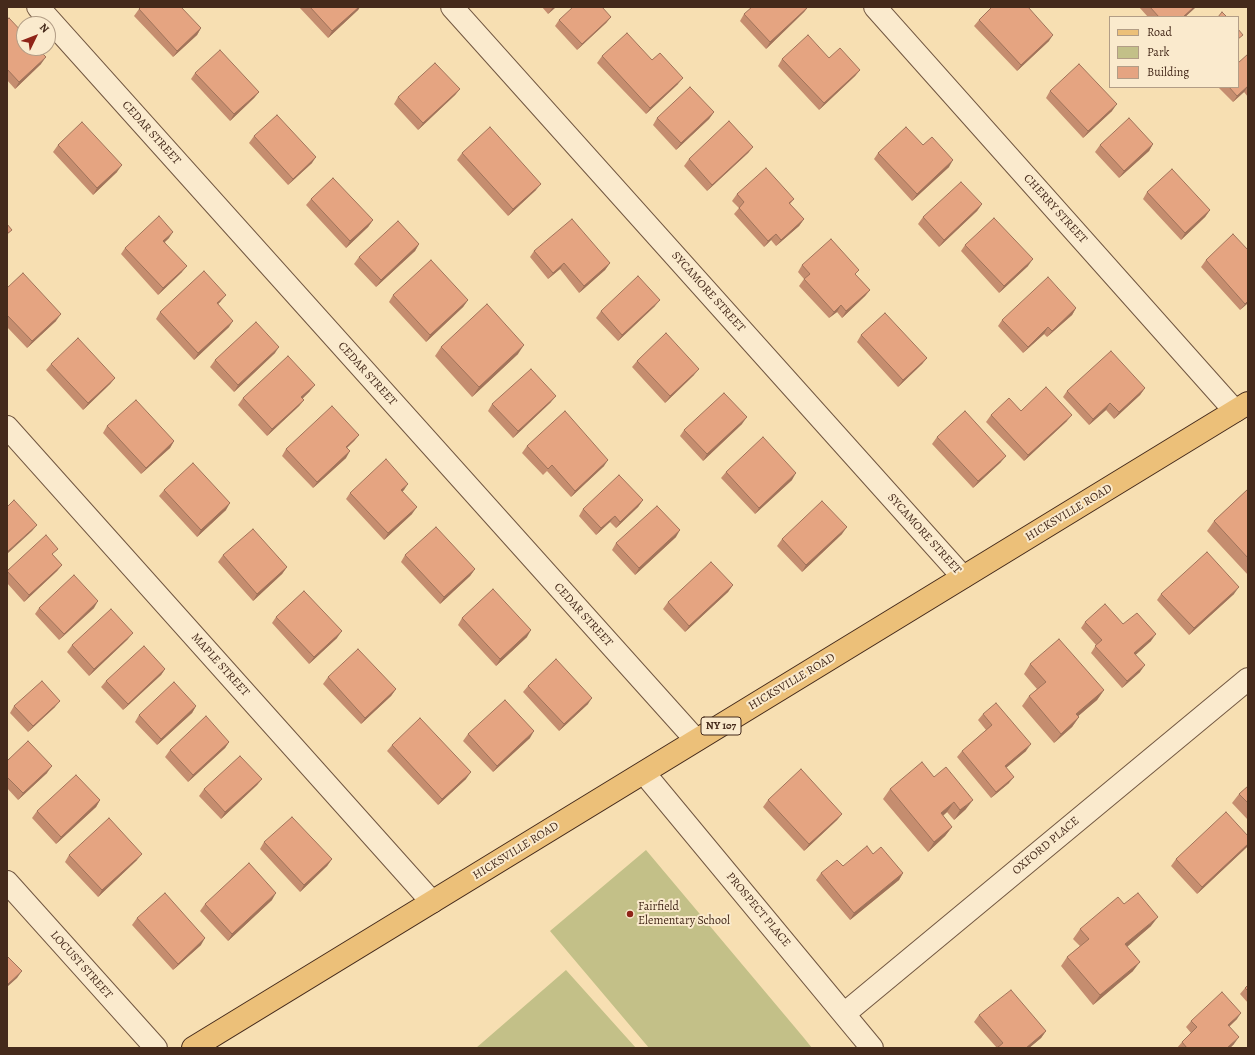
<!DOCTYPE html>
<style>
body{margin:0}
#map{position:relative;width:1255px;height:1055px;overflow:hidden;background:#f7dfb2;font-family:Alegreya,serif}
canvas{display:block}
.frame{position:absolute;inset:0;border:8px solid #452a1b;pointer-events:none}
.legend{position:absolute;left:1109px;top:16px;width:130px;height:72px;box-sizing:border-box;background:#faeacd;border:1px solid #b29d86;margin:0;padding:5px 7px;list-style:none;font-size:12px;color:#452a1b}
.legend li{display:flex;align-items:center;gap:8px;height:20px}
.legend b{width:20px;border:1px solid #b29d86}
.north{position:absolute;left:16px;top:16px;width:40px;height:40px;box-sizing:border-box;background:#faeacd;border:1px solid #b29d86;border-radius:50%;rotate:47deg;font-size:11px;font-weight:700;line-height:16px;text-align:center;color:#452a1b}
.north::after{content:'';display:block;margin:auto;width:14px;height:18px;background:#8f2418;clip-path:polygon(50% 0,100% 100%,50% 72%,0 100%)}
</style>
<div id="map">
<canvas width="1255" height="1055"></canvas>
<div class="frame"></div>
<ul class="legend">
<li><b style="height:5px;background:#ecc079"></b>Road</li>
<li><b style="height:11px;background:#c3c088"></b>Park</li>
<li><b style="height:11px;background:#e5a481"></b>Building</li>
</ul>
<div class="north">N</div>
</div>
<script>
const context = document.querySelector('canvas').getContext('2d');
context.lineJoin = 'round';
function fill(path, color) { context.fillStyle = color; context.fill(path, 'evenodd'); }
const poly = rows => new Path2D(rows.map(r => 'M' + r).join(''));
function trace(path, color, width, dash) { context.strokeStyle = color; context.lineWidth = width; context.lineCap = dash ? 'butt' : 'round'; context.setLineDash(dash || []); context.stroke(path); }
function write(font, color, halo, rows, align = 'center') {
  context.font = font + ' Alegreya,serif'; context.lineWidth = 4; context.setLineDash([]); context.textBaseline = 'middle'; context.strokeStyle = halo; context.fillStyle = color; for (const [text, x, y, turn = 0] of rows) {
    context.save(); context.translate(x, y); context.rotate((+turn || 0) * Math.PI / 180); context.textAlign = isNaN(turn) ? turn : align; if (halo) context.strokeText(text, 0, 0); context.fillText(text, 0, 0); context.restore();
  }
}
fill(poly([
 [646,850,804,1038,812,1048,649,1048,550,931],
 [566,970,636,1048,476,1048]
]), '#c3c088');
const street = poly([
 [38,7,696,740],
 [452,7,963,577],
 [875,7,1235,411],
 [7,427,432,902],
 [644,773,872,1048],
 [7,882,156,1048],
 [844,1014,1248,679]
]);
const primary = poly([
 [193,1048,1248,403]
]);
trace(street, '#725741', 24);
trace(primary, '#452a1b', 24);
trace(street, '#faeacd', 22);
trace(primary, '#ecc079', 22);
fill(poly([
 [299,7,360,7,358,10,328,38],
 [542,7,556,7,548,14],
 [808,7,804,12,766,49,740,21,744,14],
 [1139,7,1196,7,1185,17,1148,17],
 [139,9,201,28,197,35,173,57,134,16],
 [611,17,606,23,577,50,555,26,559,20],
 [7,20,41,64,15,89,7,80],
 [979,20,1049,41,1017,71,974,26],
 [1248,54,1248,97,1244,92,1233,102,1218,87,1238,87],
 [602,56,652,60,678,84,646,114,597,63],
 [782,59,860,70,855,76,819,110,778,66],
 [195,73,259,92,254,98,230,121,191,79],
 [460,89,455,95,418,130,394,104,398,97],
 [1050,91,1112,111,1083,138,1046,98],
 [714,112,709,119,676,150,653,125,657,118],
 [254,136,312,163,288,185,249,143],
 [1153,144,1149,151,1119,178,1095,152,1100,145],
 [58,145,117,172,93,195,53,152],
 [923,145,949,167,912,201,874,159,878,153],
 [753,147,748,153,707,191,684,166,689,159],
 [462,153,536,190,508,216,457,160],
 [1147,192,1210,210,1205,217,1181,240,1143,199],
 [737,194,794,199,790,204,804,219,799,226,776,246,771,240,764,247,734,214,739,208,732,201],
 [311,199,373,220,368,227,346,248,306,205],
 [982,204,977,211,939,247,918,224,923,217],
 [169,238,165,242,182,272,158,295,121,254,125,248],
 [419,244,415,251,376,287,354,264,359,257],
 [965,245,1028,266,999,293,961,251],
 [534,251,610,263,605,270,579,293,560,269,548,279,530,257],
 [1206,260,1248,303,1240,310,1201,267],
 [802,265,856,275,870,290,865,296,842,318,837,312,829,318,799,286,804,279,798,272],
 [7,288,56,321,27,348,7,327],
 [393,295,468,300,463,307,426,342,389,302],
 [221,301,218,304,229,327,194,360,156,319,160,312],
 [655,306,618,341,596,318,601,311],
 [1076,308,1072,315,1047,337,1044,334,1023,353,998,326,1002,320],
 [861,335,927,358,922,364,898,387,857,342],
 [441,347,518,354,472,397,435,356],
 [275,353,234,392,210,367,215,360],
 [637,361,694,375,665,403,632,367],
 [51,364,115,378,110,384,83,410,46,370],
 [1145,388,1140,395,1114,419,1106,410,1089,425,1063,397,1067,391],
 [310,391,302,399,304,400,299,406,267,436,238,405,243,398],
 [551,402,513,438,488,411,492,404],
 [1021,411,1067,421,1024,461,986,422,991,415],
 [742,424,703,461,680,436,684,430],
 [107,426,174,441,170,448,141,474,103,433],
 [359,435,354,441,347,448,346,458,313,488,282,456,286,449],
 [937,437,1001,462,973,488,932,444],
 [527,446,604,466,571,497,547,471,543,475,522,453],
 [726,472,792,480,755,514,721,478],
 [1248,489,1248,575,1207,531,1214,521],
 [164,490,226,510,197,537,159,496],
 [404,490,402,491,412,514,384,540,346,499,350,493],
 [643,500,638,507,616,528,610,522,596,535,579,516,583,509],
 [842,534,802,572,777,546,782,539],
 [676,537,635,575,612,550,616,543],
 [53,555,62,565,57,571,24,602,7,583,7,571],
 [223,555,287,567,282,574,253,601,218,562],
 [405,555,475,569,470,576,440,604,401,562],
 [733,585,728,592,685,632,663,609,668,602],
 [1161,594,1234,594,1189,635,1157,600],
 [39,608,94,608,59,640,35,614],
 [276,617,337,638,309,664,272,623],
 [462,618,527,637,496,666,458,625],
 [1085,622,1123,624,1151,641,1135,655,1140,672,1122,688,1091,653,1096,645,1081,628],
 [128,639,89,676,67,652,72,645],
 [1030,664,1104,690,1097,700,1078,716,1079,717,1072,727,1054,743,1022,706,1029,696,1037,689,1024,674],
 [165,669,161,675,123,710,101,687,106,681],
 [328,677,396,689,391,696,361,724,323,684],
 [528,686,588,704,559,731,523,692],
 [14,706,55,707,28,732,10,713],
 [196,706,192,713,157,745,135,722,139,715],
 [983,714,1026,751,1006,768,1009,783,991,798,957,757,962,751,986,730,978,720],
 [468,734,530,738,493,772,463,741],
 [229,742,225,748,188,782,165,757,170,750],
 [392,745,466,779,438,805,387,751],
 [7,761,47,773,18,800,7,788],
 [934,777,966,809,954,820,947,812,943,816,952,827,945,836,928,852,883,799,890,789],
 [262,779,257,785,221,819,199,796,204,789],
 [1248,786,1248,820,1232,803,1239,794],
 [100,800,96,807,56,844,32,818,37,811],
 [768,800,842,814,837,820,804,851,763,807],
 [1248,836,1248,846,1247,847,1197,894,1171,866,1176,859],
 [264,842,332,859,327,866,300,892,260,849],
 [873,854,903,873,899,880,850,920,816,880,821,873,843,866],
 [69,855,137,860,98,897,65,862],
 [272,900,228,941,200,911,205,904],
 [1124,904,1151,926,1127,946,1133,971,1093,1005,1061,966,1067,957,1080,946,1073,939,1080,929],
 [137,918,201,945,173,970,132,925],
 [1248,985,1248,1003,1240,994,1245,988],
 [979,1015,1046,1031,1041,1038,1029,1048,997,1048,974,1022],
 [1237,1019,1229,1027,1234,1044,1230,1048,1177,1048,1182,1042,1191,1033,1186,1027,1191,1021]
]), '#c58d6f');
fill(poly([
 [359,7,360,7,358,10,328,38,332,31],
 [553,7,556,7,548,14],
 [808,7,804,12,766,49,770,42],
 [1194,7,1196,7,1185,17,1183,17],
 [611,17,606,23,577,50,582,44],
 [201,28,197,35,173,57,177,51],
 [1053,35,1049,41,1017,71,1021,65],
 [46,57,41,64,15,89,19,82],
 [860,70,855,76,819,110,824,103],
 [683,78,678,84,646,114,650,108],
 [1248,86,1244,92,1233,102,1237,96],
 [460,89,455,95,418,130,423,123],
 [259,92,254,98,230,121,234,114],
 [1117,104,1112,111,1083,138,1088,131],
 [714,112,709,119,676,150,681,143],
 [1153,144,1149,151,1119,178,1124,171],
 [753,147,748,153,707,191,712,185],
 [316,157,312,163,288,185,293,179],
 [953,160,949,167,912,201,917,194],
 [122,165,117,172,93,195,97,188],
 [541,184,536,190,508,216,513,209],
 [982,204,977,211,939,247,944,240],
 [1210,210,1205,217,1181,240,1185,233],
 [804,219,799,226,776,246,781,240],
 [373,220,368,227,346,248,350,241],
 [173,232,169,238,159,247,163,241],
 [776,234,771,240,764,247,768,241],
 [419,244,415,251,376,287,381,280],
 [1033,259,1028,266,999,293,1004,286],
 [564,263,560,269,548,279,553,273],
 [610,263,605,270,579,293,584,286],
 [187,266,182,272,158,295,163,288],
 [870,290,865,296,842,318,846,311],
 [226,295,221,301,212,310,217,303],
 [468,300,463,307,426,342,430,335],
 [660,300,655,306,618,341,622,335],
 [1248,301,1248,303,1240,310,1245,304],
 [841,305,837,312,829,318,834,312],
 [1076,308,1072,315,1047,337,1052,331],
 [61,314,56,321,27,348,32,341],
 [233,321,229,327,194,360,198,353],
 [1048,327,1044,334,1023,353,1028,347],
 [524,345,518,354,472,397,479,387],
 [279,347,275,353,234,392,238,385],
 [927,358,922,364,898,387,903,380],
 [699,369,694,375,665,403,670,396],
 [115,378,110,384,83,410,88,403],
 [315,385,310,391,297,404,301,397],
 [1145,388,1140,395,1114,419,1119,412],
 [556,396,551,402,513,438,518,431],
 [304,400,299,406,267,436,272,429],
 [1110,403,1106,410,1089,425,1093,419],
 [1072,415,1067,421,1024,461,1028,455],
 [747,417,742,424,703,461,707,454],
 [359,435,354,441,341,453,346,447],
 [174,441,170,448,141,474,146,468],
 [350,451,346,458,313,488,317,482],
 [1006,456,1001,462,973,488,978,481],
 [608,460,604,466,571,497,575,491],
 [796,473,792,480,755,514,759,508],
 [408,484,404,490,397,497,401,490],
 [643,500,638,507,616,528,620,522],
 [230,503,226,510,197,537,201,530],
 [417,507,412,514,384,540,388,533],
 [615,516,610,522,596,535,601,528],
 [37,525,32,531,7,554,7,552],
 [847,527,842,534,802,572,806,565],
 [680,530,676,537,635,575,639,568],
 [62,565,57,571,24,602,29,595],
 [287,567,282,574,253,601,257,594],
 [475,569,470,576,440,604,444,597],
 [733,585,728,592,685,632,689,626],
 [1239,587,1234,594,1189,635,1194,628],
 [98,601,94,608,59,640,64,634],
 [531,630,527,637,496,666,500,659],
 [342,631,337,638,309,664,314,657],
 [133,633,128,639,89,676,94,669],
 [1156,634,1151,641,1130,660,1134,653],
 [1145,665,1140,672,1122,688,1127,681],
 [165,669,161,675,123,710,128,704],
 [396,689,391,696,361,724,365,718],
 [1104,690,1097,700,1069,724,1076,714],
 [592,698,588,704,559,731,564,724],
 [60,701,55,707,28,732,33,726],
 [196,706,192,713,157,745,161,739],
 [1079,717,1072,727,1054,743,1061,734],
 [534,731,530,738,493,772,497,766],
 [229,742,225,748,188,782,193,775],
 [1031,744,1026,751,1000,773,1005,766],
 [52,766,47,773,18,800,23,793],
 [471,772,466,779,438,805,442,799],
 [1014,777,1009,783,991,798,996,792],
 [262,779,257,785,221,819,225,812],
 [100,800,96,807,56,844,61,837],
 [973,800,966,809,954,820,960,810],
 [954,802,947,812,934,823,941,813],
 [842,814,837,820,804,851,809,844],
 [952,827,945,836,928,852,934,842],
 [1248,844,1247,847,1197,894,1202,887],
 [142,854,137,860,98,897,102,890],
 [332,859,327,866,300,892,304,885],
 [903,873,899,880,850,920,854,913],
 [276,893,272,900,228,941,232,934],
 [1158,917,1151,926,1119,954,1125,944],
 [205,938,201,945,173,970,178,964],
 [1140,962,1133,971,1093,1005,1100,995],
 [22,971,17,978,7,987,7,985],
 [1241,1013,1237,1019,1223,1032,1228,1025],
 [1046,1031,1041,1038,1029,1048,1026,1048],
 [1239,1037,1234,1044,1230,1048,1227,1048]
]), '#a0735a');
const building = poly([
 [141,7,181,7,201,28,177,51,139,9,141,7],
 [310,7,359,7,332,31,310,7],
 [573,7,602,7,611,17,582,44,559,20,573,7],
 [752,7,808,7,770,42,744,14,752,7],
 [992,7,1028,7,1053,35,1021,65,979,20,992,7],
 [1150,7,1194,7,1183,17,1159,17,1150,7],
 [1222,12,1227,17,1218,17,1222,12],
 [9,18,24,34,24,48,37,48,46,57,19,82,7,69,7,20,9,18],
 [1238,29,1243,35,1238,39,1238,29],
 [627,33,652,60,660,53,683,78,650,108,602,56,627,33],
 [808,35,829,58,840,48,860,70,824,103,782,59,808,35],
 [220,50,259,92,234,114,195,73,220,50],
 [1248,54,1248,86,1237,96,1229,87,1238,87,1238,63,1248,54],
 [435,63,460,89,423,123,398,97,435,63],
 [1079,64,1117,104,1088,131,1050,91,1079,64],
 [690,87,714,112,681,143,657,118,690,87],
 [277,115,316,157,293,179,254,136,277,115],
 [1129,118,1153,144,1124,171,1100,145,1129,118],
 [729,121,753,147,712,185,689,159,729,121],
 [82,122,122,165,97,188,58,145,82,122],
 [490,127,541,184,513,209,462,153,490,127],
 [906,127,923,145,932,137,953,160,917,194,878,153,906,127],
 [766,168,794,199,789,203,804,219,781,240,776,234,768,241,739,208,744,202,737,194,766,168],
 [1172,169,1210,210,1185,233,1147,192,1172,169],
 [333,178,373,220,350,241,311,199,333,178],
 [961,182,982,204,944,240,923,217,961,182],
 [159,216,173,232,163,241,187,266,163,288,125,248,159,216],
 [994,218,1033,259,1004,286,965,245,994,218],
 [572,219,610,263,584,286,564,263,553,273,534,251,572,219],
 [398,221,419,244,381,280,359,257,398,221],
 [7,224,12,230,7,234,7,224],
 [1233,234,1248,250,1248,301,1245,304,1206,260,1233,234],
 [831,239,859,270,855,274,870,290,846,311,841,305,834,312,804,279,810,274,802,265,831,239],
 [431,260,468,300,430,335,393,295,431,260],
 [204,271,226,295,217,303,233,321,198,353,160,312,204,271],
 [23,273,61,314,32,341,7,315,7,288,23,273],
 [638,276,660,300,622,335,601,311,638,276],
 [1048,277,1076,308,1052,331,1048,327,1028,347,1002,320,1048,277],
 [487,304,524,345,479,387,441,347,487,304],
 [885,313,927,358,903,380,861,335,885,313],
 [256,322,279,347,238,385,215,360,256,322],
 [666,333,699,369,670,396,637,361,666,333],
 [78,338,115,378,88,403,51,364,78,338],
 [1111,351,1145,388,1119,412,1110,403,1093,419,1067,391,1111,351],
 [288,356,315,385,301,397,304,400,272,429,243,398,288,356],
 [531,369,556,396,518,431,492,404,531,369],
 [1046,387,1072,415,1028,455,991,415,1009,398,1021,411,1046,387],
 [724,393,747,417,707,454,684,430,724,393],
 [136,400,174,441,146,468,107,426,136,400],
 [332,406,359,435,346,447,350,451,317,482,286,449,332,406],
 [565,411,608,460,575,491,552,465,548,469,527,446,565,411],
 [965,411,1006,456,978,481,937,437,965,411],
 [763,437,796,473,759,508,726,472,763,437],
 [386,459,408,484,401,490,417,507,388,533,350,493,386,459],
 [193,463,230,503,201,530,164,490,193,463],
 [619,475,643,500,620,522,615,516,601,528,583,509,619,475],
 [1248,489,1248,558,1214,521,1248,489],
 [14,500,37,525,7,552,7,507,14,500],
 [822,501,847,527,806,565,782,539,822,501],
 [657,506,680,530,639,568,616,543,657,506],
 [436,527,475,569,444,597,405,555,436,527],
 [253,529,287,567,257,594,223,555,253,529],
 [46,535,58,549,52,554,62,565,29,595,7,571,46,535],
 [1207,552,1239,587,1194,628,1161,594,1207,552],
 [711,562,733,585,689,626,668,602,711,562],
 [74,575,98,601,64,634,39,608,74,575],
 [493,589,531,630,500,659,462,618,493,589],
 [304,591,342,631,314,657,276,617,304,591],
 [1105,604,1123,624,1137,613,1156,634,1134,653,1145,665,1127,681,1095,646,1102,640,1085,622,1105,604],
 [111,609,133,633,94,669,72,645,111,609],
 [1059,639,1104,690,1076,714,1079,717,1061,734,1029,696,1046,682,1030,664,1059,639],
 [144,646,165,669,128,704,106,681,144,646],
 [358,649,396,689,365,718,328,677,358,649],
 [556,659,592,698,564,724,528,686,556,659],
 [42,681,60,701,33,726,14,706,42,681],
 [174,682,196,706,161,739,139,715,174,682],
 [505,700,534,731,497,766,468,734,505,700],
 [996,703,1031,744,1005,766,1014,777,996,792,962,751,992,725,983,714,996,703],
 [206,716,229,742,193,775,170,750,206,716],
 [420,718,471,772,442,799,392,745,420,718],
 [28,741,52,766,23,793,7,777,7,761,28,741],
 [240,756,262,779,225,812,204,789,240,756],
 [922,762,934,777,946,767,973,800,960,810,954,802,941,813,952,827,934,842,890,789,922,762],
 [801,769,842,814,809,844,768,800,801,769],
 [76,775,100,800,61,837,37,811,76,775],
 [1248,786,1248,803,1239,794,1248,786],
 [1226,812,1248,836,1248,844,1202,887,1176,859,1226,812],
 [292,817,332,859,304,885,264,842,292,817],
 [109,818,142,854,102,890,69,855,109,818],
 [867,846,873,854,881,847,903,873,854,913,821,873,837,860,843,866,867,846],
 [249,863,276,893,232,934,205,904,249,863],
 [165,893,205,938,178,964,137,918,165,893],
 [1138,893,1158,917,1125,944,1140,962,1100,995,1067,957,1089,939,1080,929,1118,897,1124,904,1138,893],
 [7,956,22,971,7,985,7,956],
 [1248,985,1248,991,1245,988,1248,985],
 [1011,990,1046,1031,1026,1048,997,1048,1003,1043,979,1015,1011,990],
 [1222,992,1241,1013,1228,1025,1239,1037,1227,1048,1187,1048,1182,1042,1197,1027,1191,1021,1222,992]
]);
fill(building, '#e5a481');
trace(building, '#a0735a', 1);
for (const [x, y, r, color] of [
 [630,914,4,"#8f2418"]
]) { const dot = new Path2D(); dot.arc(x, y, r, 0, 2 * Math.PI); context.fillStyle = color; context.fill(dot); trace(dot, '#faeacd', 1.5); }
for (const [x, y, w] of [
 [721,726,40]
]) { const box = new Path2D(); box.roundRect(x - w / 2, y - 9, w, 18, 3); context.fillStyle = '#faeacd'; context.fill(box); trace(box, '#452a1b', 1); }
write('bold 11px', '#452a1b', null, [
 ["NY 107",721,726]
]);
write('12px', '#452a1b', '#faeacd', [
 ["CEDAR STREET",151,133,48],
 ["CHERRY STREET",1055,209,48],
 ["SYCAMORE STREET",708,292,48],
 ["CEDAR STREET",367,374,48],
 ["HICKSVILLE ROAD",1069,513,-31],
 ["SYCAMORE STREET",924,534,48],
 ["CEDAR STREET",583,615,48],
 ["MAPLE STREET",220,665,48],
 ["HICKSVILLE ROAD",792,682,-31],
 ["OXFORD PLACE",1046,846,-40],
 ["HICKSVILLE ROAD",516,851,-32],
 ["PROSPECT PLACE",758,910,50],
 ["LOCUST STREET",81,965,48]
]);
write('12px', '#452a1b', '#faeacd', [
 ["Fairfield",638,907],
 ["Elementary School",638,921]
], 'left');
</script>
